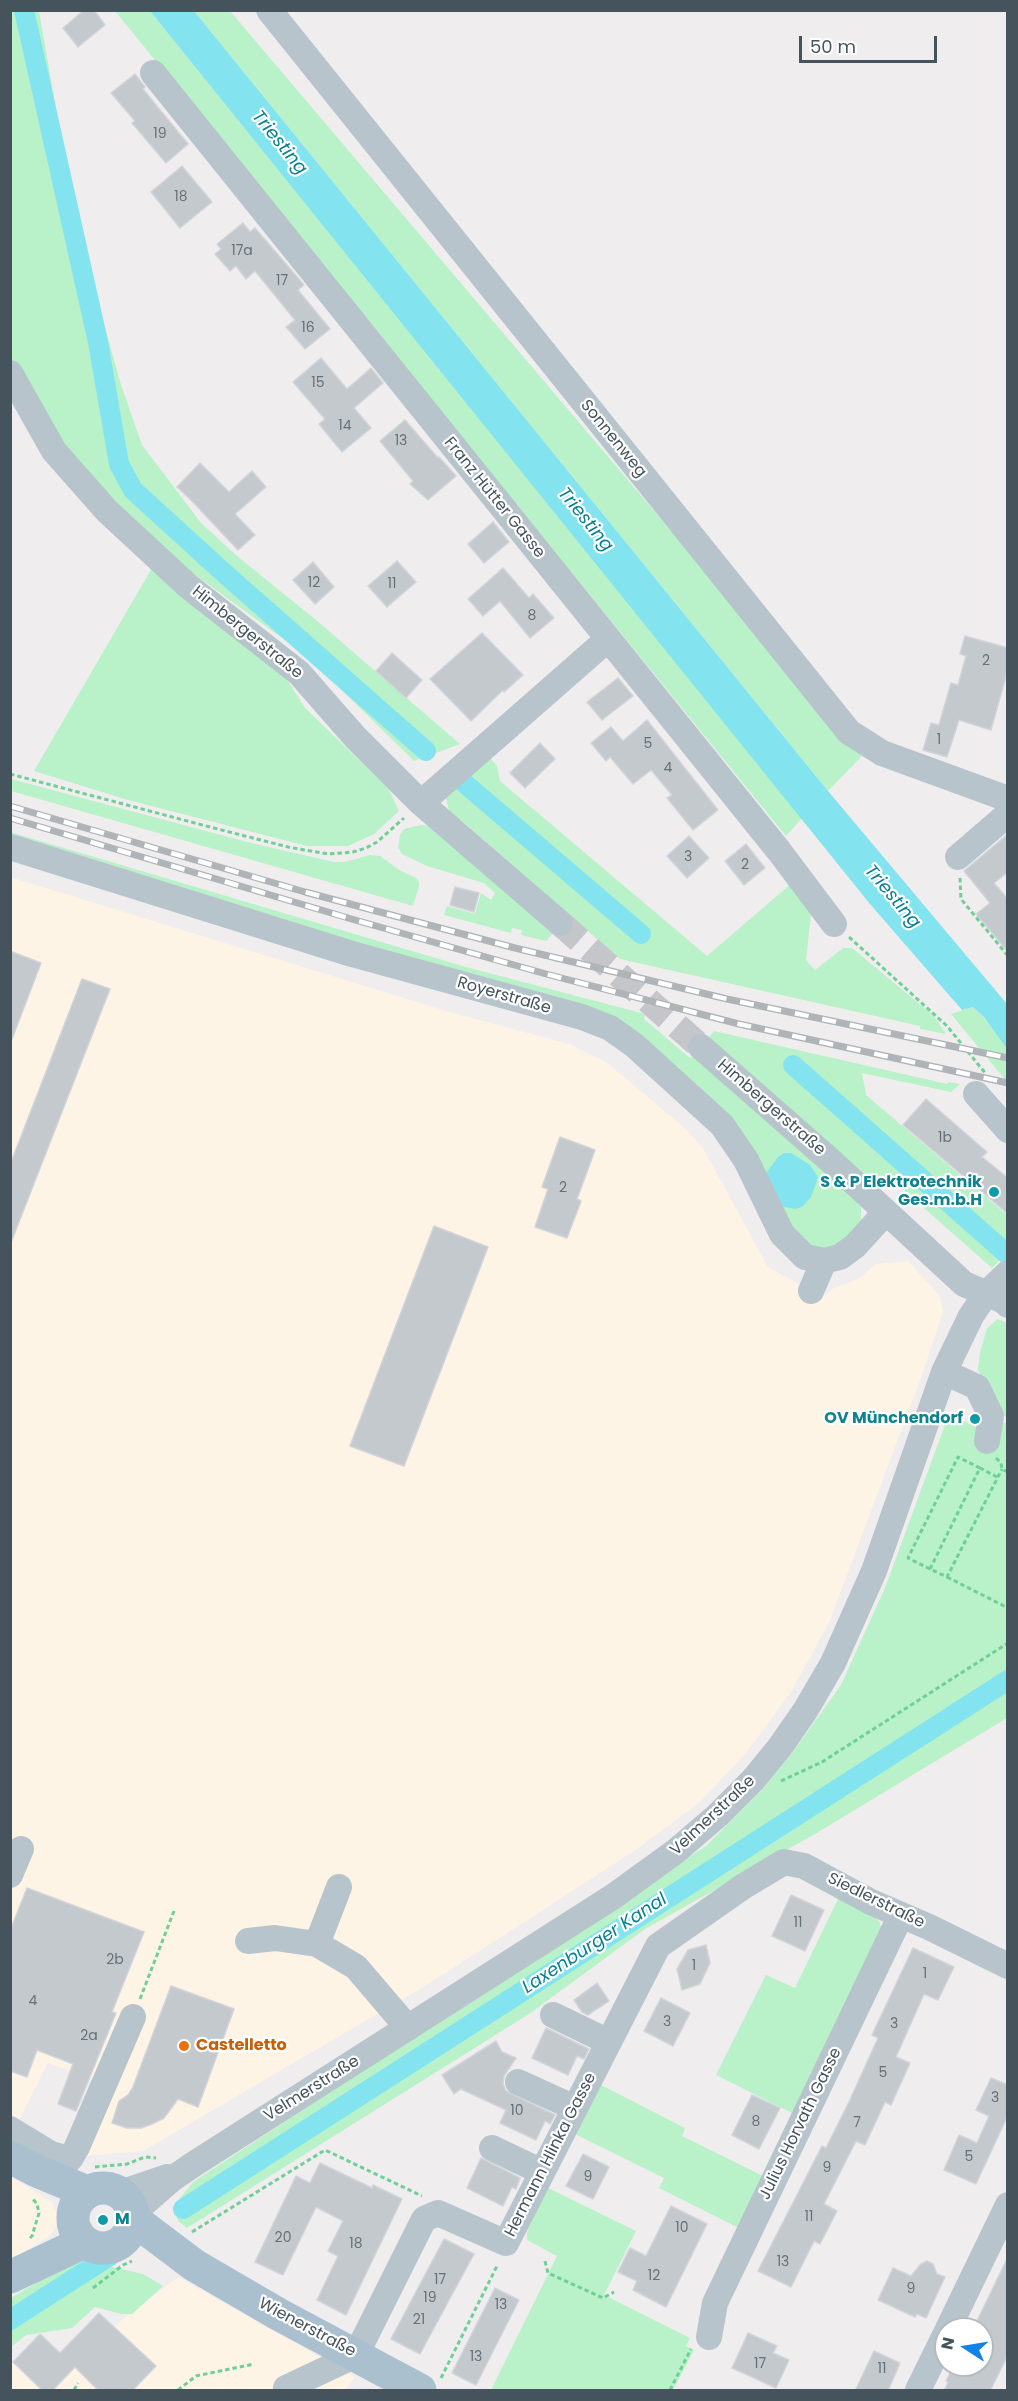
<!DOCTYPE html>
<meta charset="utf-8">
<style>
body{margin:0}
#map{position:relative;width:1018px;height:2401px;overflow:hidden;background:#f0edee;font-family:Poppins,sans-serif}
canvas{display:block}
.frame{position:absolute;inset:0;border:12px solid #45535c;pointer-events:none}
.north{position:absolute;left:934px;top:2317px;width:60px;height:60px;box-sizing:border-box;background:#fff;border:2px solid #b5babe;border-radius:50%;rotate:282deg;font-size:16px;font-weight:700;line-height:24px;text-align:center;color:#45535c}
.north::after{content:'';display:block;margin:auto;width:21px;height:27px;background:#1082e8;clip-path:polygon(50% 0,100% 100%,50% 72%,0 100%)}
.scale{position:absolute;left:799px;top:36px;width:138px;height:27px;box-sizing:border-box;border:3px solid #45535c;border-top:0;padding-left:8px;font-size:18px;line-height:21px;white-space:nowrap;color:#45535c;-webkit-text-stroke:4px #fff;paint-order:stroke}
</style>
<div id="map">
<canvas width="1018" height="2401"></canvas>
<div class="frame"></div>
<div class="north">N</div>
<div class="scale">50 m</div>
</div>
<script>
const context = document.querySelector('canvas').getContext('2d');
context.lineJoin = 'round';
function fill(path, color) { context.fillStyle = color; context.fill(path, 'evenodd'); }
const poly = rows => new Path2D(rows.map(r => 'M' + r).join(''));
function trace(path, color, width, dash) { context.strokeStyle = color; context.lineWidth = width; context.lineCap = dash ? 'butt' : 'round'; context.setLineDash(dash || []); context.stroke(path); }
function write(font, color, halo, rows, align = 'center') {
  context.font = font + ' Poppins,sans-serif'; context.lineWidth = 4.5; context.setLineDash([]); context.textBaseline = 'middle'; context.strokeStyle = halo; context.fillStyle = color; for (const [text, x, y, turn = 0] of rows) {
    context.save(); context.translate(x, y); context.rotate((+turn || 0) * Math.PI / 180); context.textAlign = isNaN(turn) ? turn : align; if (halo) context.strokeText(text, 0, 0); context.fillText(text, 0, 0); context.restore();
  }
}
fill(poly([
 [10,877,446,1011,569,1044,606,1062,687,1130,704,1150,768,1267,823,1298,832,1289,858,1279,876,1264,908,1261,940,1296,943,1312,921,1378,830,1620,791,1692,746,1753,699,1803,634,1851,430,1983,143,2151,82,2156,111,2085,48,2063,18,2122,11,2117],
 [11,2177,52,2202,59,2219,51,2235,11,2260],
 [178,2277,355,2377,345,2390,52,2390,113,2327],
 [10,2361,13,2362,43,2390,11,2390]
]), '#fdf4e5');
fill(poly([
 [10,11,39,11,76,223,121,385,142,445,201,523,237,556,316,620,460,744,414,761,308,657,127,525,61,449,11,363],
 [115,11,150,11,802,818,786,836],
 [194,11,230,11,862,756,828,791],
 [152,568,286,678,305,708,388,788,399,811,374,834,348,846,307,846,128,800,34,771],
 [490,758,497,766,500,781,707,956,793,882,811,914,806,960,815,970,843,948,852,948,934,1016,946,1034,920,1029,920,1026,620,959,460,819,456,821,450,814,446,798,447,793],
 [11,779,251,843,334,862,345,862,370,855,380,856,399,870,416,878,419,882,419,886,413,906,11,791],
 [421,825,430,826,553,933,546,941,521,935,522,930,512,928,511,933,444,915,447,906,475,914,481,893,491,900,495,893,484,883,427,866,402,854,398,848,400,835,404,829],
 [10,832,466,967,645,1014,644,1019,690,1058,693,1056,848,1190,861,1207,861,1223,835,1249,802,1247,739,1136,624,1028,11,843],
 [973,1007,984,1017,1007,1049,1007,1082,951,1014],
 [714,1031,947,1084,948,1082,960,1084,951,1092,862,1073,866,1095,1007,1215,1007,1253,992,1268,890,1178,880,1189,822,1141,708,1039],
 [998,1319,1007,1323,1007,1420,978,1370,980,1352,987,1328],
 [949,1414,981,1429,988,1415,1007,1424,1007,1718,815,1834,645,1929,529,2014,187,2228,178,2221,175,2209,177,2202,193,2182,706,1846,761,1791,793,1752,841,1685,885,1588],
 [839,1897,873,1914,880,1923,883,1934,796,2115,716,2075,766,1975,795,1988],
 [599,2084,685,2128,682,2136,765,2177,741,2229,659,2188,664,2178,573,2133],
 [546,2187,636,2231,604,2295,690,2338,686,2346,694,2350,673,2390,491,2390,557,2256,527,2240,527,2232],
 [91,2262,143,2274,163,2286,132,2314,121,2314,95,2307,72,2328,26,2335,11,2347,11,2298,68,2264]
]), '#b9f1c9');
fill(poly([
 [150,11,194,11,828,791,1007,1004,1007,1049,984,1017,973,1007,962,1010,870,904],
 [784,1153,791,1153,810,1165,818,1177,811,1197,802,1207,795,1209,784,1207,778,1201,766,1173,778,1157]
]), '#83e4f0');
trace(poly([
 [24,10,98,342,119,464,133,490,223,572,426,751],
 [463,782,641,934],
 [793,1065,1008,1255],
 [183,2209,1008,1680],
 [10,2320,111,2255]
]), '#83e4f0', 20);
const building = poly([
 [84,10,94,10,105,25,78,47,63,28,84,10],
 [135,74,145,87,143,89,188,144,166,163,132,123,135,121,111,93,135,74],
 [182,166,212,202,180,228,151,192,182,166],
 [243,223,250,232,255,228,293,272,304,285,298,290,330,329,305,349,286,327,295,320,255,271,246,279,236,266,230,271,215,254,221,249,217,244,243,223],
 [321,358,347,389,371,368,383,383,354,408,371,428,342,452,319,424,325,419,293,382,321,358],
 [405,420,438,458,439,457,456,476,428,500,410,484,413,481,380,441,405,420],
 [200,463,229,492,252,471,266,487,235,514,255,535,238,550,190,499,177,487,200,463],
 [493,522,509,542,484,563,468,544,493,522],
 [397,561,416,582,387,607,368,586,397,561],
 [313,562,334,587,315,604,293,580,313,562],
 [503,568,529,598,533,594,554,618,530,638,500,601,483,616,468,599,503,568],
 [482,633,523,675,504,692,503,690,471,721,430,679,482,633],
 [965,636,1008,648,1008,669,991,730,959,720,947,757,923,750,931,723,939,725,951,683,958,685,966,656,960,654,965,636],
 [392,653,422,680,406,698,376,671,392,653],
 [618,678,633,696,602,720,587,702,618,678],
 [647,720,718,810,693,830,667,798,672,795,651,770,633,784,610,757,606,761,591,743,611,727,623,741,647,720],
 [540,743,555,759,525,788,510,773,540,743],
 [1008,834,1008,872,994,883,1008,899,1008,952,976,914,990,903,964,871,1008,834],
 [689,836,709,858,687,878,667,856,689,836],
 [746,844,765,868,744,885,725,861,746,844],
 [455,887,479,893,474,912,450,905,455,887],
 [10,951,41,963,12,1039,10,1039,10,951],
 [82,979,110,989,10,1245,10,1165,82,979],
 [926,1099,987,1152,982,1157,1008,1178,1008,1214,903,1125,926,1099],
 [560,1137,595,1150,577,1199,581,1201,567,1238,535,1227,548,1189,542,1187,560,1137],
 [434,1226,488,1247,404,1466,350,1446,434,1226],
 [27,1888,144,1932,112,2012,116,2013,76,2111,58,2104,73,2064,37,2050,27,2077,10,2071,10,1931,27,1888],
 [791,1895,824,1910,805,1951,772,1936,791,1895],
 [706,1945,710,1963,700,1984,682,1990,677,1969,688,1950,706,1945],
 [913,1948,954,1967,938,2000,924,1994,896,2057,910,2063,891,2105,885,2102,865,2145,856,2141,824,2204,837,2211,820,2244,814,2241,791,2287,758,2271,822,2146,826,2148,849,2102,878,2038,872,2035,913,1948],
 [597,1983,609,2001,588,2015,582,2012,574,2000,597,1983],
 [171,1986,234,2009,198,2107,178,2099,164,2118,152,2124,141,2128,127,2128,112,2123,119,2101,128,2095,133,2087,171,1986],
 [661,1998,690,2013,673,2046,644,2031,661,1998],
 [546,2028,589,2049,584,2059,577,2056,568,2075,532,2058,546,2028],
 [496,2041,502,2052,516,2058,504,2076,503,2084,506,2091,555,2115,550,2124,545,2121,536,2140,500,2123,506,2110,461,2089,454,2094,442,2075,496,2041],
 [991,2078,1008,2085,1008,2115,976,2184,944,2170,959,2135,977,2143,989,2116,976,2110,991,2078],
 [752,2095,780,2108,759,2149,732,2135,752,2095],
 [583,2154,609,2167,593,2199,566,2186,583,2154],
 [481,2158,520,2178,516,2189,512,2187,503,2206,467,2188,481,2158],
 [320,2163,372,2188,373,2185,402,2199,346,2315,317,2300,338,2256,328,2251,343,2221,316,2207,283,2275,255,2262,296,2176,310,2183,320,2163],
 [671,2206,707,2224,666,2307,633,2290,637,2281,618,2272,630,2248,646,2256,671,2206],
 [444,2239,474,2254,420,2354,391,2339,444,2239],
 [1008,2257,1008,2355,990,2391,944,2391,948,2382,946,2381,954,2365,982,2365,982,2329,973,2329,1008,2257],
 [927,2261,933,2264,937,2274,945,2277,926,2318,917,2314,915,2317,878,2300,893,2268,911,2276,921,2264,927,2261],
 [495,2288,519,2300,476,2385,452,2373,495,2288],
 [99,2313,156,2366,132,2391,99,2391,75,2367,52,2391,43,2391,13,2362,40,2334,60,2353,99,2313],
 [748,2333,777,2346,773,2353,789,2360,776,2388,732,2368,748,2333],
 [874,2351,900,2363,888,2391,855,2391,874,2351]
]);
fill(building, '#c4c9ce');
trace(building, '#d1d4da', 1.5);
trace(poly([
 [560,923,701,1047]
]), '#c5c6ca', 26, [26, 13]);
trace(poly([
 [10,774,210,827,288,847,328,854,353,852,366,848,377,842,404,818],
 [960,878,961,899,1008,956],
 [849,937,947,1026,986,1074],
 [996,1458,1001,1463,1002,1469,1008,1472],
 [997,1477,980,1468,930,1569,947,1577,1002,1469],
 [930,1569,908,1558,958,1457,980,1468],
 [947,1577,1008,1608],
 [781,1781,822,1762,1008,1643],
 [140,1999,174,1911],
 [95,2167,127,2164,145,2157,156,2158],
 [192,2232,325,2150,422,2196],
 [30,2238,32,2236,39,2213,37,2204,32,2198],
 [545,2261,548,2273,603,2298,614,2292],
 [93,2288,123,2265,132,2261],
 [441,2378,498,2264],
 [74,2390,78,2383],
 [178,2390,196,2376,254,2364],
 [670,2390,691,2349]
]), '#6fd097', 3, [4.5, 3]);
trace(poly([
 [269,10,849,732,882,753,1008,799],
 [153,73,779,851,834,924],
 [10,373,54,451,107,511,188,586,299,673,355,737,421,803,560,923],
 [421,803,608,639],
 [10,847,352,954,582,1017,610,1028,634,1045,722,1125,746,1160,782,1234,805,1257,824,1261,840,1257,855,1246,885,1213],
 [958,857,1008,814],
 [701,1047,832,1162,964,1284,1004,1301,1008,1305],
 [976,1094,1008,1130],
 [811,1291,824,1261],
 [944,1372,977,1387,991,1416,987,1441],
 [10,1875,21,1849],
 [248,1941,275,1938,317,1944,356,1967,408,2028],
 [317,1944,339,1887],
 [553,2015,609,2042],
 [518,2082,575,2108],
 [10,2129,51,2154,70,2159,77,2147,133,2017],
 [492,2148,542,2172],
 [120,2193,167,2177],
 [133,2213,172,2179,194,2164,614,1896,676,1851,718,1815,753,1780,780,1747,805,1711,833,1663,874,1571,944,1372,971,1316,986,1294,1008,1273],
 [948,2329,1008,2205],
 [709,2337,715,2303,901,1915],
 [286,2388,356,2355,424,2219,438,2213,506,2243,658,1946,744,1886,784,1862,804,1866,871,1902,929,1927,1008,1966],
 [918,2390,946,2333]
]), '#b8c4cc', 26);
trace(poly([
 [10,2157,37,2171,87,2192],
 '73 2218a30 30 0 1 1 60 0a30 30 0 1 1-60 0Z',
 [133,2219,194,2265,278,2314,420,2390],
 [10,2277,84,2242]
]), '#abc0ce', 33);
const rail = poly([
 [10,806,305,892,515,948,727,999,1008,1058],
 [10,818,355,920,546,974,739,1024,1008,1083]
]);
trace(rail, '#afb4b8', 7);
trace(rail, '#fff', 4.5, [14]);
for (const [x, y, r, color] of [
 [994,1192,6,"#0f9aa8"],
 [975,1419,6,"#0f9aa8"],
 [184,2046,6,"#e8710a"],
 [103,2220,6,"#0f9aa8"]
]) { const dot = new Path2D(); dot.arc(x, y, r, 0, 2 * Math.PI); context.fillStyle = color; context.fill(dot); trace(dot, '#fff', 2); }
write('14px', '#657078', null, [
 ["19",160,134],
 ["18",181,197],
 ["17a",242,251],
 ["17",282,281],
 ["16",308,328],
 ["15",318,383],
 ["14",345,426],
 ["13",401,441],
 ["12",314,583],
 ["11",392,584],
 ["8",532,616],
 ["2",986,661],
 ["1",939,740],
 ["5",648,744],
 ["4",668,768],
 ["3",688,857],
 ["2",745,865],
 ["1b",945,1138],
 ["2",563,1188],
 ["11",798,1923],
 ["2b",115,1960],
 ["1",694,1966],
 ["1",925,1974],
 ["4",33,2001],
 ["3",667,2022],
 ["3",894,2024],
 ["2a",89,2036],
 ["5",883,2073],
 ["3",995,2098],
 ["10",517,2111],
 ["8",756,2122],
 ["7",857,2123],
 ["5",969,2157],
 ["9",827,2168],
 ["9",588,2177],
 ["11",809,2217],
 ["10",682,2228],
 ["20",283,2238],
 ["18",356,2244],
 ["13",783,2262],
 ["12",654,2276],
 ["17",440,2280],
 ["9",911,2289],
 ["19",430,2298],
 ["13",501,2305],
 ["21",419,2320],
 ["13",476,2357],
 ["17",760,2364],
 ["11",882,2369]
]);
write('16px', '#45535c', '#fff', [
 ["Sonnenweg",613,439,51],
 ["Franz Hütter Gasse",494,498,51],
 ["Himbergerstraße",247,633,39],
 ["Royerstraße",504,996,16],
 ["Himbergerstraße",771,1108,41],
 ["Velmerstraße",713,1816,-43],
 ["Siedlerstraße",876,1901,26],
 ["Velmerstraße",312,2089,-32],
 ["Julius Horvath Gasse",801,2124,-64],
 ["Hermann Hlinka Gasse",551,2155,-63],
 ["Wienerstraße",307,2328,28]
]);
write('bold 16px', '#0d838f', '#fff', [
 ["S & P Elektrotechnik",982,1183],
 ["Ges.m.b.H",982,1201],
 ["OV Münchendorf",963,1419],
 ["M",115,2220,"left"]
], 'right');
write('bold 16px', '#c56008', '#fff', [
 ["Castelletto",196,2046]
], 'left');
write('italic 18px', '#077f8f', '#fff', [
 ["Triesting",279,143,51],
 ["Triesting",585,520,51],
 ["Triesting",892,897,50],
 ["Laxenburger Kanal",595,1944,-33]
]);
</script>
